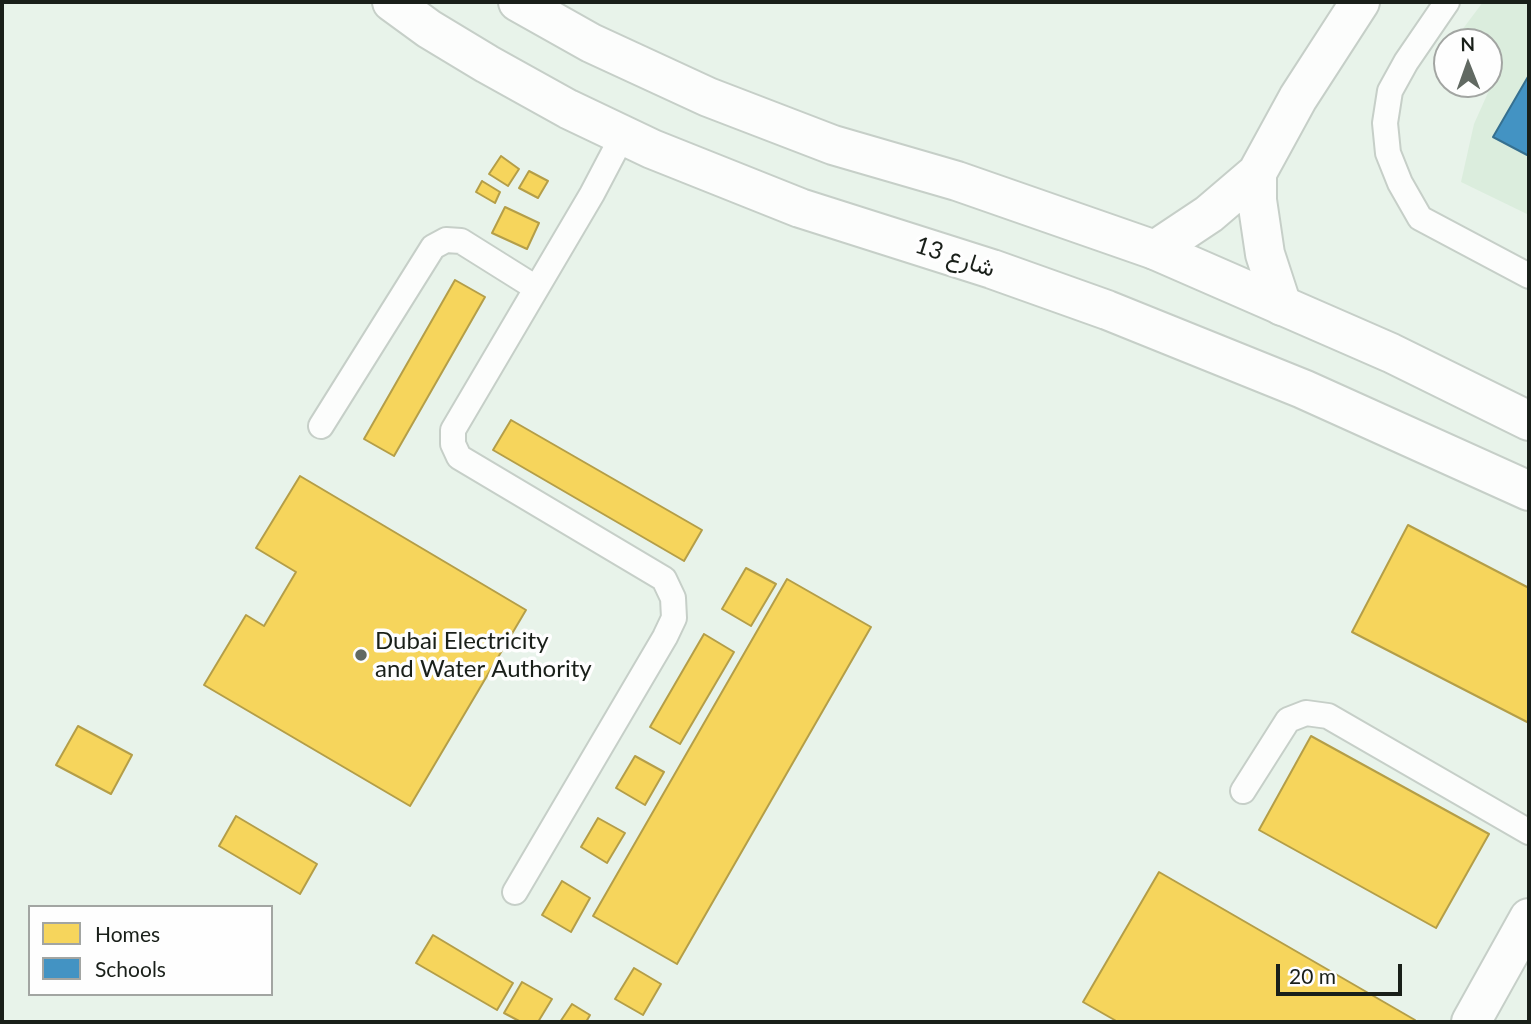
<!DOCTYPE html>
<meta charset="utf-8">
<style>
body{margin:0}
#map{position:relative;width:1531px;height:1024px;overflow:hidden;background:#e8f3ea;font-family:Lato,sans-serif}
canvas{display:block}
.frame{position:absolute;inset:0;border:4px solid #191f19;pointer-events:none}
.legend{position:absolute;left:28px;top:905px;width:245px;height:91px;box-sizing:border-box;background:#fefefe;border:2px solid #a2a5a2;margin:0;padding:9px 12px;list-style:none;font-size:21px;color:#191f19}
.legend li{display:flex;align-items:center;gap:14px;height:35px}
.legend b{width:35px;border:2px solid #a2a5a2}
.north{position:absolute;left:1433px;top:28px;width:70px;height:70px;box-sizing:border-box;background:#fefefe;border:2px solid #a2a5a2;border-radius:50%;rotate:359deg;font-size:19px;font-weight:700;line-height:28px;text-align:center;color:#191f19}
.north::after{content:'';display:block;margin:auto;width:24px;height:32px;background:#616962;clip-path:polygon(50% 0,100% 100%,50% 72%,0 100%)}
.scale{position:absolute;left:1276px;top:964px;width:126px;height:32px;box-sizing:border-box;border:4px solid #191f19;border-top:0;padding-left:9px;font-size:21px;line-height:24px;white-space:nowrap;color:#191f19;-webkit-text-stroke:5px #fefefe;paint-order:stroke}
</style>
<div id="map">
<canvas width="1531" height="1024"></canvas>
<div class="frame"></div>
<ul class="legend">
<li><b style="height:19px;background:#f6d55c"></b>Homes</li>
<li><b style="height:19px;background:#4393c3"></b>Schools</li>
</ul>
<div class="north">N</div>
<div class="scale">20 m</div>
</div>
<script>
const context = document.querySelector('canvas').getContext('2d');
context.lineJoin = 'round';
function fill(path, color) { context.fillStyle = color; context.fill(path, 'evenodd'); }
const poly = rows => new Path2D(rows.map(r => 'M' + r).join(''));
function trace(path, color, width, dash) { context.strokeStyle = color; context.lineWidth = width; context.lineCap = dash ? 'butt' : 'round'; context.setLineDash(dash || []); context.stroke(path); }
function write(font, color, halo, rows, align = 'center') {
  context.font = font + ' Lato,Vazirmatn,sans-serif'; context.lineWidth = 7; context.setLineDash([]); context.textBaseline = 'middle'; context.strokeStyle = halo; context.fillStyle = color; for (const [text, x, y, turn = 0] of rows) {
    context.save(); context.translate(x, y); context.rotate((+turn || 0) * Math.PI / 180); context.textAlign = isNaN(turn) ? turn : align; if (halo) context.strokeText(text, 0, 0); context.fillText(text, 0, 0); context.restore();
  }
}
fill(poly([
 [1483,2,1529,2,1529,215,1461,182,1474,124,1491,86,1488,84,1489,42,1453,42]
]), '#dbeddd');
const homes = poly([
 [501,156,519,169,508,186,489,174,501,156],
 [529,171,548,181,538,198,519,188,529,171],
 [482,181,500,192,495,203,476,192,482,181],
 [505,207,539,223,527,249,492,233,505,207],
 [455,280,485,297,394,456,364,439,455,280],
 [511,420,702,530,684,561,493,450,511,420],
 [300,476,526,610,410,806,204,685,246,615,264,626,296,572,256,548,300,476],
 [1408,525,1529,588,1529,723,1352,632,1408,525],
 [746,568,776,584,751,626,722,609,746,568],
 [787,579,871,627,677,964,593,916,787,579],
 [704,634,734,652,680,744,650,727,704,634],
 [78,726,132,755,111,794,56,765,78,726],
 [1311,736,1489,834,1436,928,1259,830,1311,736],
 [635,756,664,772,645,805,616,788,635,756],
 [236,816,317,864,300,894,219,846,236,816],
 [598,818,625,833,607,863,581,847,598,818],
 [1159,872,1415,1020,1413,1022,1118,1022,1083,1002,1159,872],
 [562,881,590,898,571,932,542,915,562,881],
 [433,935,513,983,497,1010,416,963,433,935],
 [634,968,661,984,643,1015,615,999,634,968],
 [522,982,552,999,538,1022,521,1022,504,1013,522,982],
 [572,1004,590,1015,586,1022,560,1022,572,1004]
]);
fill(homes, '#f6d55c');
trace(homes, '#b49e48', 2);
const schools = poly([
 [1529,75,1529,156,1493,137,1529,75]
]);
fill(schools, '#4393c3');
trace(schools, '#367090', 2);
const service = poly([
 [1447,2,1406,62,1390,91,1385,123,1388,153,1400,183,1420,218,1529,276],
 [321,426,433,247,446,240,461,241,536,288],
 [1243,791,1288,720,1306,713,1328,716,1529,832],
 [515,892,665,637,674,618,673,598,664,579,459,457,453,444,453,430,592,194,623,135]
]);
const minor = poly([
 [1257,173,1257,200,1265,254,1282,306],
 [1155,250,1209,214,1257,173,1298,98,1360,2],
 [1471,1022,1529,918]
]);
const tertiary = poly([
 [392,2,429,29,487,64,568,109,652,149,800,208,992,269,1107,310,1303,389,1529,491],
 [518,2,591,43,708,97,833,145,957,181,1155,250,1391,353,1529,421]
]);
trace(service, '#c6cfc8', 28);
trace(minor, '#c6cfc8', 42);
trace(tertiary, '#c6cfc8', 42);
trace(service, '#fcfdfc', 24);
trace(minor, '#fcfdfc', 38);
trace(tertiary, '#fcfdfc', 38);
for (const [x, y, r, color] of [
 [361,655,7,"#616962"]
]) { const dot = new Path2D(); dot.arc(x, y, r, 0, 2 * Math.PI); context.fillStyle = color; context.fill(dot); trace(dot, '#fefefe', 2.5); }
write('24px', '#191f19', '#fefefe', [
 ["شارع 13",955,257,18]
]);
write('24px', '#191f19', '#fefefe', [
 ["Dubai Electricity",375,641],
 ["and Water Authority",375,669]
], 'left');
</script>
